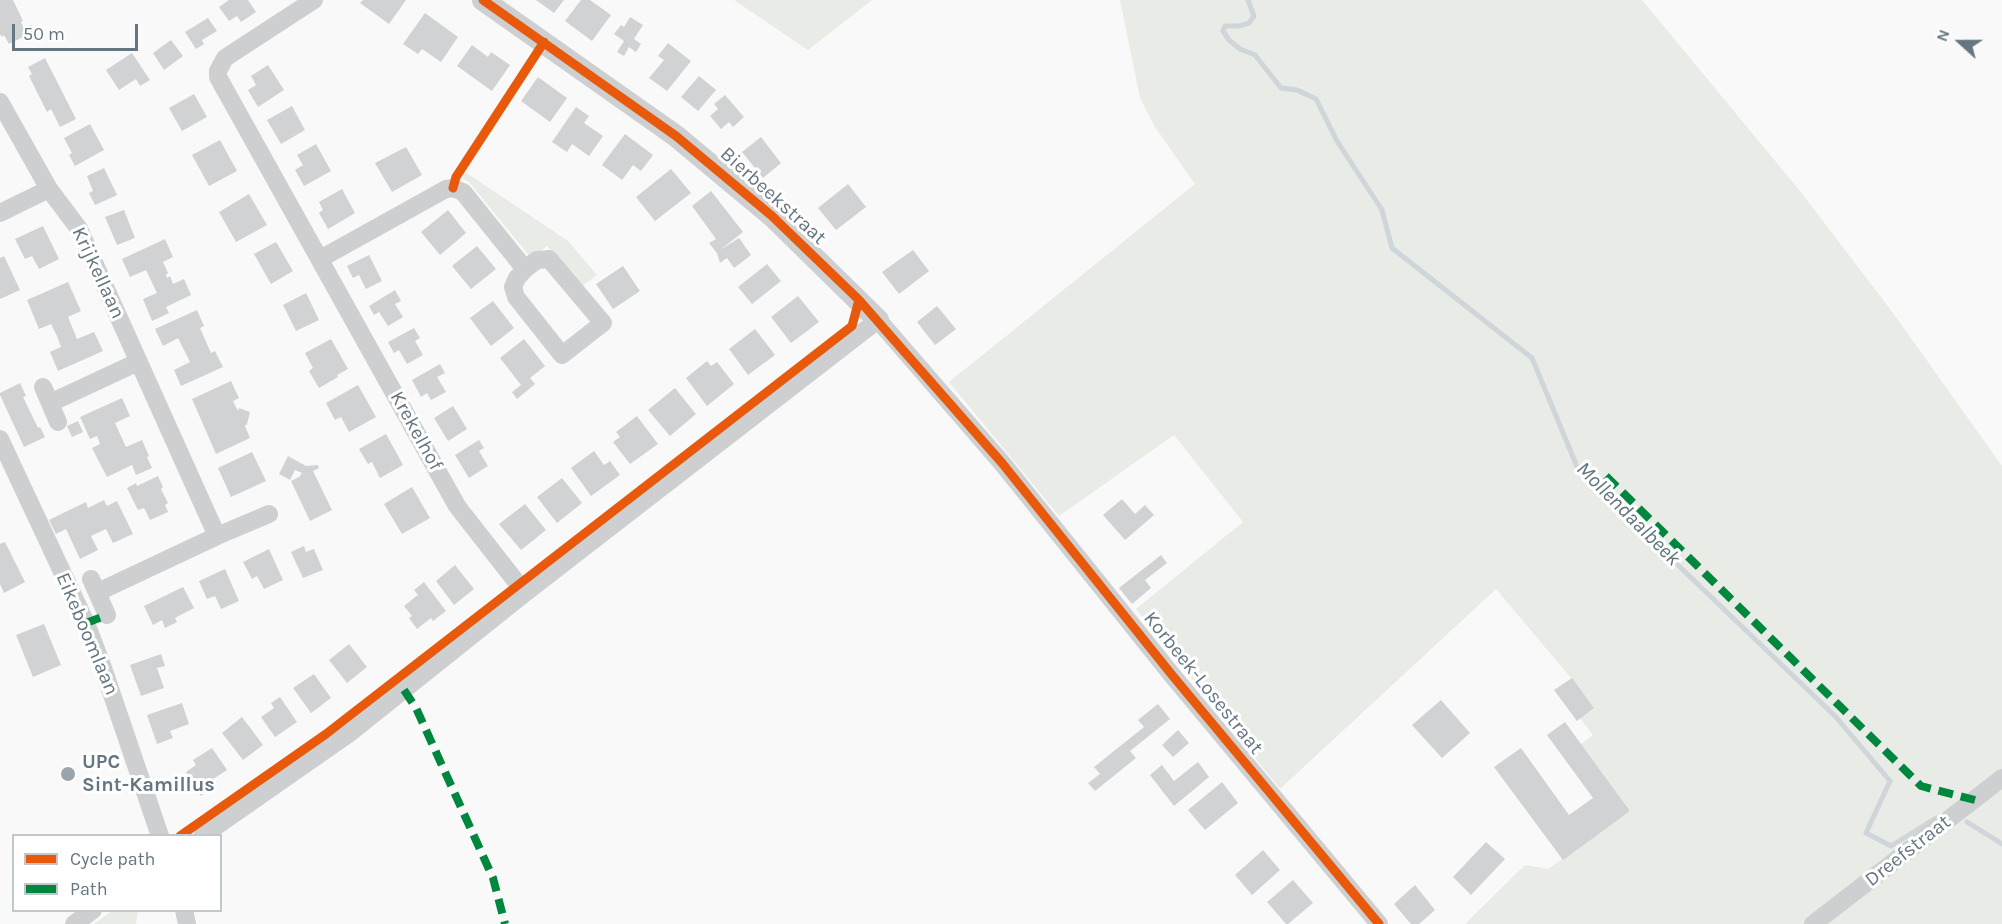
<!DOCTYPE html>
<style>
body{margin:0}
#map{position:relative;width:2002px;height:924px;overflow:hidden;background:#f9f9f9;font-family:Karla,sans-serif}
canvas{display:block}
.legend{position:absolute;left:12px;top:834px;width:210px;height:78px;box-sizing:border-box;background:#fff;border:2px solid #c1c8cd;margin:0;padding:8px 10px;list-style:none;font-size:18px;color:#657683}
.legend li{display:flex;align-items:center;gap:12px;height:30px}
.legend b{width:30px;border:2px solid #c1c8cd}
.north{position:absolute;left:1930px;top:12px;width:60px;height:60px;-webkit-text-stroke:4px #fff;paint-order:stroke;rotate:291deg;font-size:16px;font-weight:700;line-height:24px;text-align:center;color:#657683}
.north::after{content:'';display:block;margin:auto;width:21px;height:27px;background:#657683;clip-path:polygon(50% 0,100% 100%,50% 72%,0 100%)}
.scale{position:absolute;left:12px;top:24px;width:126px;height:27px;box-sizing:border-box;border:3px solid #657683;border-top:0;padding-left:8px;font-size:18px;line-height:21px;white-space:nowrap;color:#657683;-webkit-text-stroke:4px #fff;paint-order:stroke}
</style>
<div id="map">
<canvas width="2002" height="924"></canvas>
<ul class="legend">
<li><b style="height:8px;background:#e8590c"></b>Cycle path</li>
<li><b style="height:8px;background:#00873e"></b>Path</li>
</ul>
<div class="north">N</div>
<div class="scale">50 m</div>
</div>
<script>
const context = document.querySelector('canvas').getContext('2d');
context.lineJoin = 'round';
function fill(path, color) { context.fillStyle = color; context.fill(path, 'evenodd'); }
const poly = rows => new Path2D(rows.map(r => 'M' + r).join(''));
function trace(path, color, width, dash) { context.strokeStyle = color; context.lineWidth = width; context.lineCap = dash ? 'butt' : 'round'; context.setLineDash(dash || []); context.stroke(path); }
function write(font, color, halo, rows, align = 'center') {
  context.font = font + ' Karla,sans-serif'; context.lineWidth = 6; context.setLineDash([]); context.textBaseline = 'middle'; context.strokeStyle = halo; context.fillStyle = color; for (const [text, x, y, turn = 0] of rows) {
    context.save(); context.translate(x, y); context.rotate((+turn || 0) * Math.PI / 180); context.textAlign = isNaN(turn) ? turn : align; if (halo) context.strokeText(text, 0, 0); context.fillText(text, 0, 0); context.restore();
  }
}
fill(poly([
 [734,0,872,0,808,50],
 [1120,0,1642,0,1800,191,1893,313,2002,466,2002,770,1808,924,1465,924,1525,865,1548,869,1630,811,1581,744,1593,735,1580,718,1594,708,1571,678,1496,589,1280,789,1136,609,1243,522,1174,435,1059,516,949,382,1195,184,1155,127,1140,98],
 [465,172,568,241,597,275,581,287,547,246,531,258,469,182,462,178],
 [2002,781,2002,924,1821,924],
 [113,910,138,911,136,924,94,924]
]), '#e8ebe6');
trace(poly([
 [1248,0,1254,16,1249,23,1239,26,1225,26,1223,31,1229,40,1240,49,1255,55,1281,88,1297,90,1316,99,1337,141,1382,210,1392,248,1532,358,1578,469,1835,716,1890,781,1866,833,1891,846,1936,818],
 [1967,822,2002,844]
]), '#ced6d9', 5);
fill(poly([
 [0,0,13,0,23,21,21,22,24,29,31,25,35,31,9,44,4,35,2,37,0,34],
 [229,0,248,0,256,12,241,22,237,16,229,21,219,7],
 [363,0,406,0,389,24,360,3],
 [536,0,564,0,554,13],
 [581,0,590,0,611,15,592,41,565,21],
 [425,13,458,37,441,62,422,49,418,54,403,44],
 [630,17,643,25,634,39,641,44,636,52,629,47,624,56,617,52,624,41,614,34,621,25,624,27],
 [208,18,217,31,202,40,204,44,196,49,185,32],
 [171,40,183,56,164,70,153,53],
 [668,43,691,61,667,91,649,78,664,60,658,56],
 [472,45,488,57,491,52,510,65,492,91,457,66],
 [132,53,150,80,140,86,136,79,119,90,106,70],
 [45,58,76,119,60,127,51,109,47,112,29,76,32,74,28,67],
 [268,65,284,90,258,107,248,90,256,85,251,76],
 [699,76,716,90,698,111,681,97],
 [538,77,567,98,550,122,521,101],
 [194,94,207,117,182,131,169,108],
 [725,95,744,117,733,127,729,122,721,129,710,116,718,109,714,104],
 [292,106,305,130,281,144,267,120],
 [576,107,589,116,584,123,603,136,589,156,572,144,567,152,552,142],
 [90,124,104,150,75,166,69,155,72,153,64,138],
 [625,134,653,155,641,171,633,165,622,180,602,165],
 [761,137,781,163,763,178,742,152],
 [220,140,237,171,209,186,192,155],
 [316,144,331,171,304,186,295,170,303,165,297,155],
 [406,147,422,175,392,192,375,163],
 [104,168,117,195,95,205,89,193,93,191,87,176],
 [671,169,691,193,655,221,636,197],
 [848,184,866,207,836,230,818,208],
 [342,189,355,213,328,229,319,213,323,210,319,202],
 [711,191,743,232,720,250,739,238,751,255,734,268,727,258,720,263,717,253,709,243,716,239,692,206],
 [249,194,267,225,236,242,219,212],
 [124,210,135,238,117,245,105,217],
 [448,210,466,233,440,255,421,232],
 [43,226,59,259,39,269,32,256,25,259,15,239],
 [165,239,173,257,163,262,168,273,166,275,167,278,170,276,173,284,184,279,191,295,166,307,169,313,152,321,143,299,157,293,146,270,130,277,122,259],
 [276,242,293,271,271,284,254,254],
 [477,246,496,269,471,289,452,266],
 [913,250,929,271,899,294,882,272],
 [369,255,382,281,366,289,359,275,353,278,347,266],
 [4,256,20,290,0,299,0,258],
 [767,264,781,281,752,304,738,287],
 [623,266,640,291,613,309,596,284],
 [68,282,81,311,68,317,77,339,94,332,103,351,58,371,50,352,61,347,57,336,51,324,39,329,27,300],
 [395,290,401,301,395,304,403,317,388,326,379,312,374,315,369,306],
 [306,293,319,320,296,331,283,305],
 [798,296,819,322,791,343,771,317],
 [493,301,514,328,491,346,470,318],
 [937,306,956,329,935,345,917,322],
 [197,310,204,326,200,328,211,353,215,351,223,367,181,386,174,370,190,362,178,338,163,346,155,329],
 [414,328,420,338,415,341,423,355,407,364,399,350,394,353,388,342],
 [755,329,775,355,748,375,729,349],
 [331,339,348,369,337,375,338,377,319,388,309,371,313,368,305,353],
 [524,339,545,366,530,378,535,384,517,399,512,392,521,385,500,358],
 [707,361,711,366,717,362,734,384,707,406,686,378],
 [440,364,445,373,437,377,446,392,431,400,427,393,421,397,412,380],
 [231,381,239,398,233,401,238,411,239,408,250,412,247,424,245,426,250,438,216,454,192,399],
 [20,383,26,396,23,397,38,428,40,427,45,437,24,447,0,395,0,393],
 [358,385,376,417,349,432,341,417,335,420,326,403],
 [675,388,696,414,670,436,648,410],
 [122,398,130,416,115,423,126,447,142,440,149,456,147,457,152,468,136,475,132,465,107,477,92,448,100,444,97,436,90,439,80,417],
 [453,406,467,429,448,441,434,418],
 [637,416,658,444,630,464,613,442,620,437,616,432],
 [78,421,83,432,72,437,67,426],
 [386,434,403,465,380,478,372,462,368,464,359,449],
 [479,440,484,448,479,451,488,466,469,478,455,455],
 [594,451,604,465,610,461,620,475,591,496,571,468],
 [252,452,266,481,231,497,218,468],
 [288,456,306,466,318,465,319,468,313,471,332,510,310,521,291,481,299,477,302,473,295,470,290,480,279,474],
 [158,476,163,487,161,489,168,503,165,505,168,512,150,520,144,508,138,510,127,488,136,483,137,486],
 [562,478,582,503,557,523,537,497],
 [412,487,430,518,402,534,384,504],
 [1122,499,1135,514,1145,505,1154,515,1125,540,1103,515],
 [104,500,107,506,117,501,133,534,113,543,106,529,91,536,98,550,80,559,66,529,56,534,49,520,86,502,88,508],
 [525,504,546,530,521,550,499,524],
 [5,542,25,582,4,593,0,584,0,544],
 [304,546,306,552,314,549,323,570,303,578,291,552],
 [269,549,283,580,264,589,257,576,252,579,243,562],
 [1161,555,1167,563,1145,580,1151,588,1132,604,1119,588],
 [455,565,474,589,454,605,436,581],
 [225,569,239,601,221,609,215,596,207,599,199,581],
 [424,582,446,611,433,621,431,618,417,629,409,618,412,616,404,606,418,595,414,590],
 [183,587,194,608,175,618,177,622,165,628,162,620,153,625,144,606],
 [44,624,61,665,33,677,16,635],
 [349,644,367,667,347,683,329,660],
 [161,654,165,666,157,668,164,688,141,696,130,665],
 [314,674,331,698,311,713,293,688],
 [1572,678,1594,708,1577,721,1554,690],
 [280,697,297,722,275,737,261,717,274,708,271,703],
 [1441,700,1470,733,1442,758,1412,725],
 [182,703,189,724,170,731,173,738,157,744,147,715],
 [1158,704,1170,719,1130,751,1136,758,1095,791,1088,783,1100,774,1094,767,1144,727,1138,720],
 [242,717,263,745,243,760,222,733],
 [1565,722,1630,811,1563,860,1494,767,1521,748,1569,815,1593,798,1547,735],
 [1178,730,1189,743,1173,757,1162,745],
 [212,748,227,770,210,781,214,787,201,796,186,772,196,765,193,760],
 [1198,762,1209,777,1174,806,1150,775,1162,765,1174,781],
 [1222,782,1238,803,1205,830,1188,810],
 [1486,842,1505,859,1471,895,1453,877],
 [1263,850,1280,870,1252,895,1235,875],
 [1293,880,1313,903,1288,924,1286,924,1267,902],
 [1415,885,1435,910,1419,924,1411,924,1394,904]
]), '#d0d2d3');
trace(poly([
 [314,0,225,58,218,71,218,77,457,506,525,593],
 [0,102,49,189,79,229,217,536],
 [0,213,49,189],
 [320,259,446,189,453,188,463,192,525,269],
 [549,259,603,323,562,355,516,297,513,287,517,278,525,269,537,260,549,259],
 [43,387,58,422],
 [50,403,138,362],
 [0,439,86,623,102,665,160,836],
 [91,579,107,615],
 [98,592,217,536,269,514],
 [202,836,351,732,525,593,878,320,1002,463,1172,675,1379,924],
 [184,910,187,924],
 [74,924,93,910],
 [1813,924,2002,778]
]), '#cecfd0', 18);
trace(poly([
 [483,0,676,136,772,216,878,320]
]), '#cecfd0', 22);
trace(poly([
 [1606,476,1921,786,1975,800],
 [86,623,107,615],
 [404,690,416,708,493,878,505,924]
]), '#00873e', 8, [15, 8]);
trace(poly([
 [483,0,676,136,772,216,859,300,1002,463,1172,675,1379,924],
 [453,188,456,177,544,42],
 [180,836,326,734,852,326,859,300]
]), '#e8590c', 9);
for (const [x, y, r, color] of [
 [68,774,8,"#99a4ac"]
]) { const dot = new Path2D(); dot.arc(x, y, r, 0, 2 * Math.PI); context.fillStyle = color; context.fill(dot); trace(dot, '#fff', 2); }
write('20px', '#657683', '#fff', [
 ["Bierbeekstraat",773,196,42],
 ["Krijkellaan",98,273,65],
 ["Krekelhof",416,431,61],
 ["Eikeboomlaan",87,634,67],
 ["Korbeek-Losestraat",1203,683,51],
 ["Dreefstraat",1908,851,-38]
]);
write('bold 20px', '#657683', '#fff', [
 ["UPC",82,762],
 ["Sint-Kamillus",82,785]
], 'left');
write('italic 21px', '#60757c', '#fff', [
 ["Mollendaalbeek",1628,514,45]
]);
</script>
